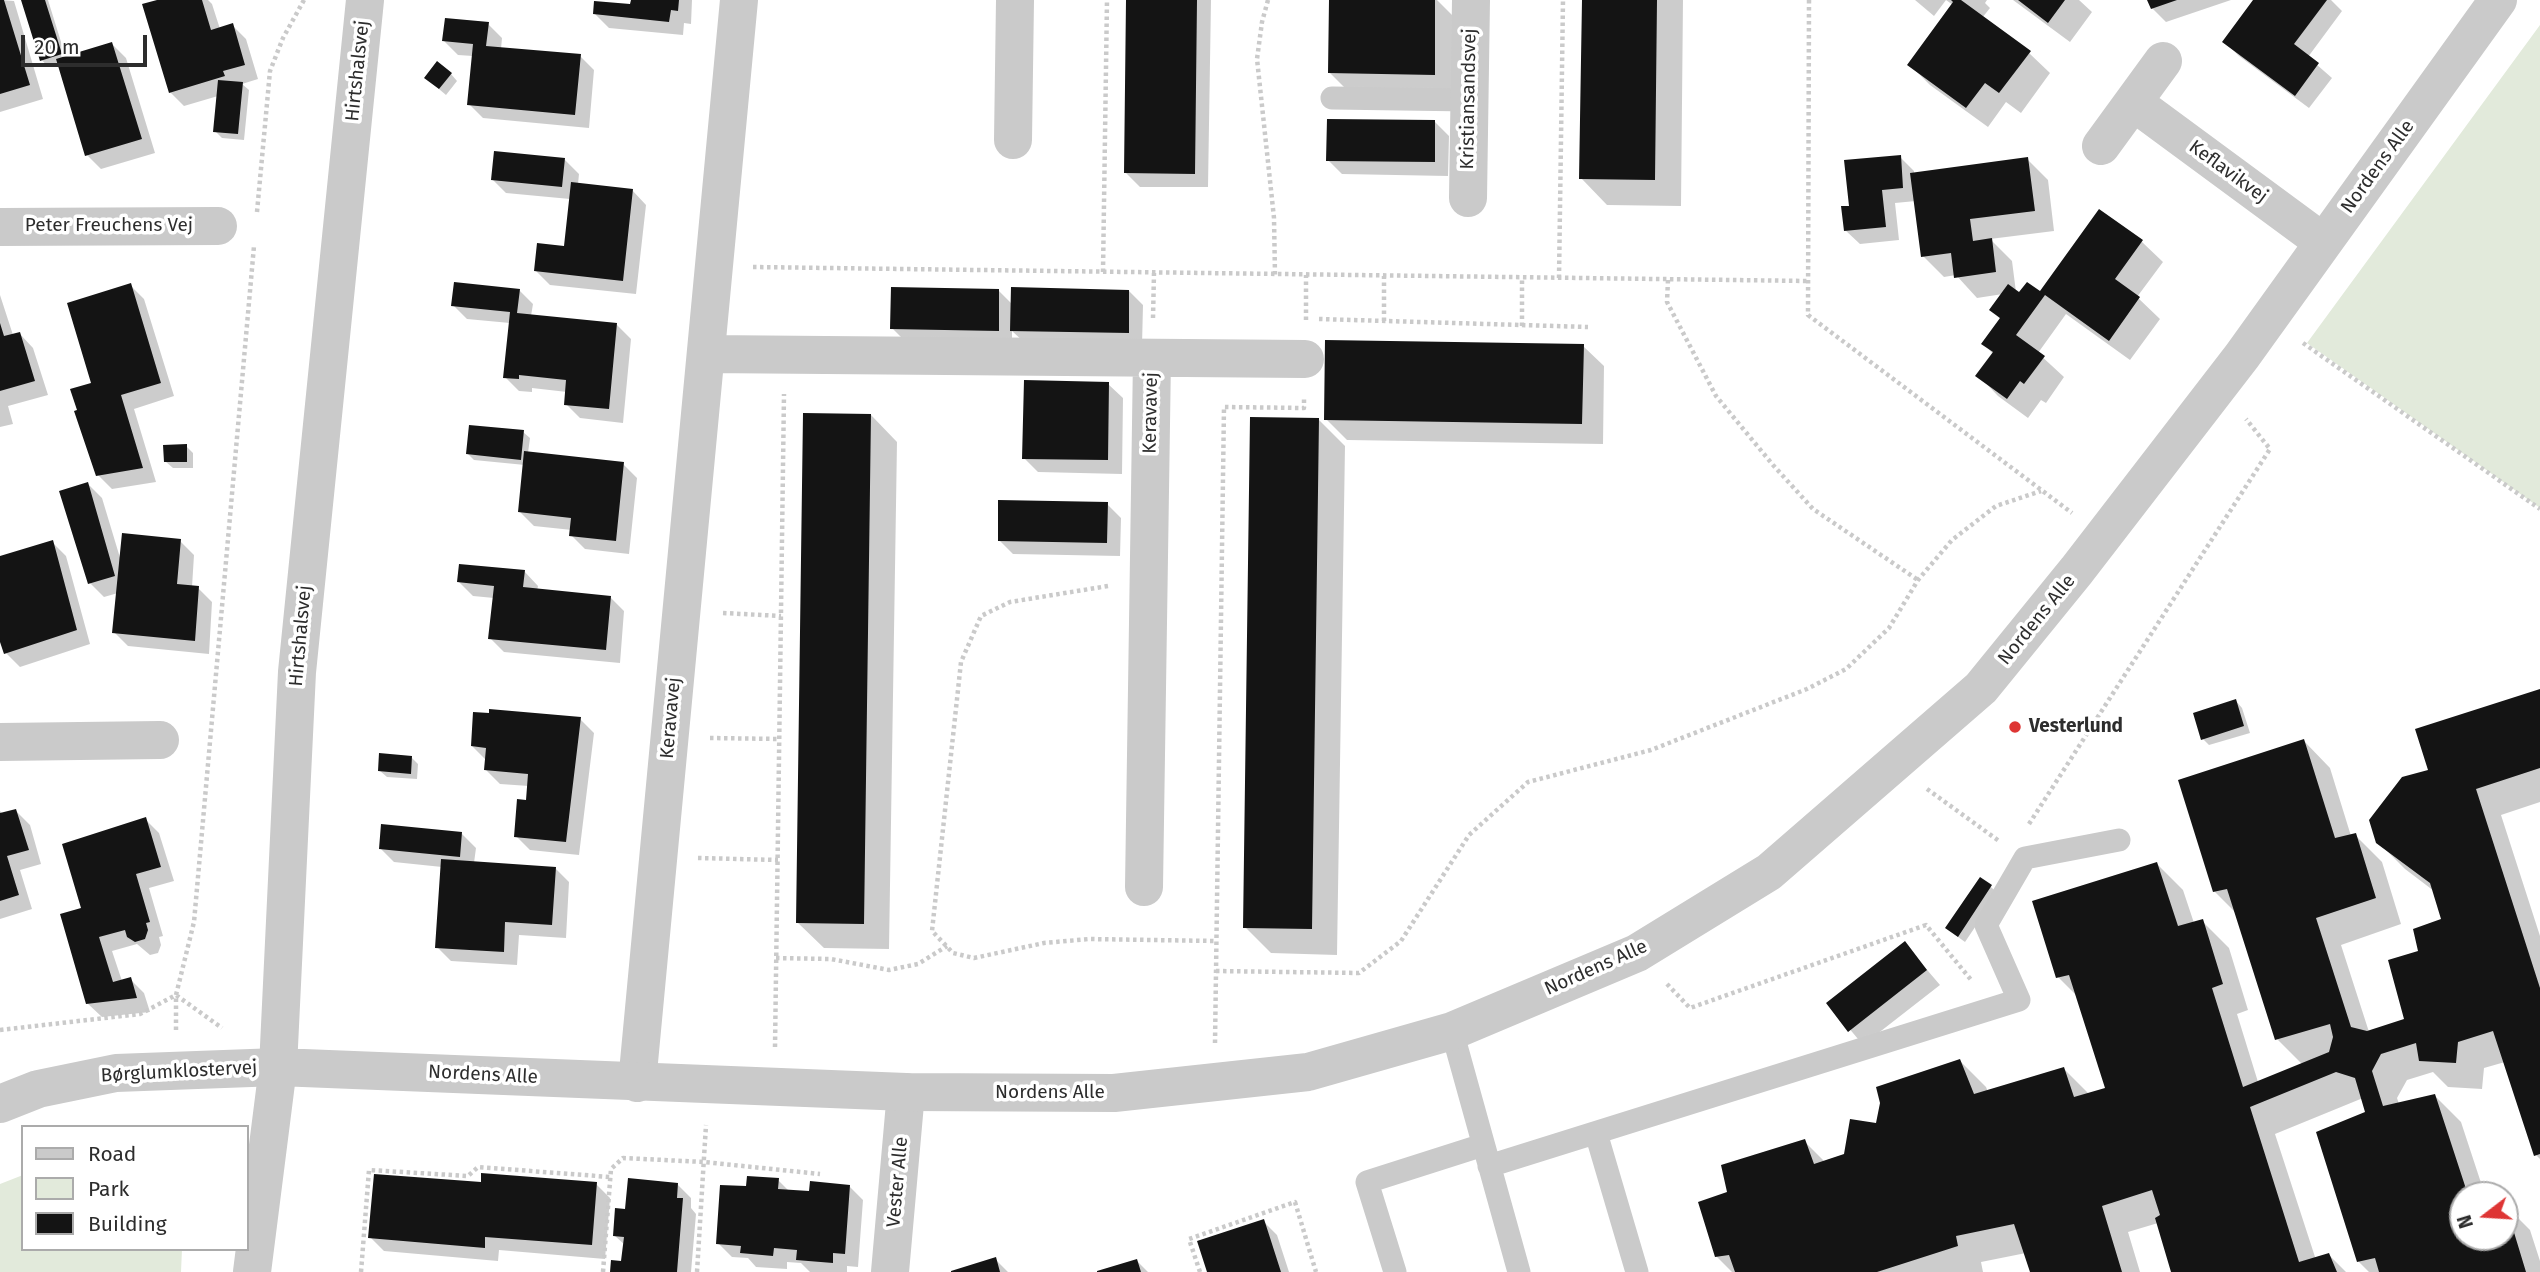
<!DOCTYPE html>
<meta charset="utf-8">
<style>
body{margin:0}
#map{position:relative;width:2540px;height:1272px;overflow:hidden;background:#fff;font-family:"Fira Sans",sans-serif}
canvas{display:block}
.legend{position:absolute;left:21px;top:1125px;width:228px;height:126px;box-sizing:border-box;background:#fff;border:2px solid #ababab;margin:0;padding:9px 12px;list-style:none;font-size:21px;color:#2d2d2d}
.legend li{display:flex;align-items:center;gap:14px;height:35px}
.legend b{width:35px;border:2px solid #ababab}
.north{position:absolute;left:2449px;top:1181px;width:70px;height:70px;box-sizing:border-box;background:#fff;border:2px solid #ababab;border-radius:50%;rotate:253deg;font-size:19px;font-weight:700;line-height:28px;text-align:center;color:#2d2d2d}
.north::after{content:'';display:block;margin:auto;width:24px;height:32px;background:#de3534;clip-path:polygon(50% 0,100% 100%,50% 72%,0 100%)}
.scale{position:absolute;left:21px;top:35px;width:126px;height:32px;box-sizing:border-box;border:4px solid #2d2d2d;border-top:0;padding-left:9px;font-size:21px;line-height:24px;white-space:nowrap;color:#2d2d2d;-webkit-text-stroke:5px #fff;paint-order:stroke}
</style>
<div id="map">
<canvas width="2540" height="1272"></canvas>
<ul class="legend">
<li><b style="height:9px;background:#cacaca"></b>Road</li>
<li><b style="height:19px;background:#e2eadb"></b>Park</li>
<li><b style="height:19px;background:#141414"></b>Building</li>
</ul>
<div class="north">N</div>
<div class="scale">20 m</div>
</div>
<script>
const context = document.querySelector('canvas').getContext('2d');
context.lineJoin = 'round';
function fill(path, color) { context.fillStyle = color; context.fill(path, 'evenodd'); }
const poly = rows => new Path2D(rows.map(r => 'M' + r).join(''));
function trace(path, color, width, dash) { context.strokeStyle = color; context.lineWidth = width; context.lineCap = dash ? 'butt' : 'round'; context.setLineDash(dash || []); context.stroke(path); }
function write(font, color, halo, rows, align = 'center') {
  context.font = font + ' "Fira Sans",sans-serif'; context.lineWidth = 7; context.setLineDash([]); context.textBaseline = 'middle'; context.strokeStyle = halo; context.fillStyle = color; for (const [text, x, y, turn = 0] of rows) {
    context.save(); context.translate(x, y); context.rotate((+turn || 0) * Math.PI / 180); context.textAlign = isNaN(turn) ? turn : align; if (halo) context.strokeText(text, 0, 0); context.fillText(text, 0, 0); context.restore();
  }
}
fill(poly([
 [2540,25,2540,508,2307,343],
 [23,1175,23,1249,182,1249,181,1272,0,1272,0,1184]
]), '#e2eadb');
fill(poly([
 [0,0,14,1,43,99,0,112],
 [23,0,48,0,66,58,112,44,126,58,155,153,101,169,87,155,59,63,48,67,42,60],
 [163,0,208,0,212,4,220,29,232,25,246,39,258,79,242,84,249,90,244,140,222,138,215,131,218,96,184,106,170,92],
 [632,0,692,0,691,24,684,23,683,35,609,28,595,14,632,6],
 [1128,0,1211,0,1208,187,1140,187,1126,173],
 [1331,0,1437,0,1455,18,1455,95,1350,93,1330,73],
 [1583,0,1683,0,1681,206,1607,205,1581,178],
 [1915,0,1946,0,1934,16],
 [1946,0,1987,0,1985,3,1990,8,1982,18,2029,53,2050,73,2021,113,2006,102,1988,127,1930,85,1909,64,1953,5],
 [2013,0,2079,0,2092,12,2070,42],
 [2149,0,2231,0,2166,22,2152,8],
 [2256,0,2331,0,2342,11,2308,57,2332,78,2309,108,2239,56,2225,42],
 [488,24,502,38,501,49,580,56,594,70,589,128,483,118,469,104,473,56,458,55,444,41],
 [451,74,457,81,446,95,433,84],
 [1435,122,1449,136,1448,176,1342,174,1328,160],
 [1900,157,1914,171,1914,174,2027,159,2048,180,2054,231,1990,239,2012,261,2016,292,2040,293,2100,211,2142,242,2163,262,2137,297,2160,319,2130,360,2066,314,2038,353,2064,377,2046,403,2041,400,2028,418,1998,396,1978,375,1993,354,1984,344,2001,320,1992,310,2003,294,1977,298,1956,275,1944,277,1923,256,1916,201,1895,203,1899,240,1860,244,1845,230,1851,207],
 [565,160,579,174,578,184,632,190,646,205,636,294,550,285,536,271,565,248,570,199,506,193,492,179],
 [130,285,144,299,174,396,134,409,156,482,112,489,98,475,94,384],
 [519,290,533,304,531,316,617,325,631,339,623,423,580,418,566,404,567,392,532,388,532,392,519,391,505,377,510,323,467,319,453,305],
 [999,291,1012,304,1129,291,1143,305,1142,346,1026,344,1012,331,1012,344,906,342,892,328],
 [0,295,13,335,19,333,33,348,48,395,8,406,13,424,0,427],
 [1583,346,1604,366,1603,444,1347,440,1326,419],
 [1108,384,1123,398,1122,474,1038,472,1024,458],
 [871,415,897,442,889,949,824,948,797,922],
 [1318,419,1345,446,1337,955,1271,953,1245,927],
 [523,432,530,438,528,453,623,464,637,478,629,554,585,549,571,535,572,530,534,526,520,512,525,465,474,460,468,454],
 [186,446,193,453,193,468,173,468,166,462],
 [88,484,102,498,121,561,180,541,194,555,192,587,198,588,212,602,209,654,128,646,114,632,118,593,104,597,90,583],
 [1107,504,1121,518,1120,556,1013,554,999,540],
 [52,542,66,556,90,644,20,667,6,653,0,636,0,558],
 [524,571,538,586,537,591,610,597,624,611,620,663,504,652,490,638,494,598,473,596,459,582],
 [2540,691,2540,802,2501,815,2540,936,2540,1159,2536,1155,2505,1062,2484,1068,2482,1089,2448,1087,2433,1072,2407,1080,2397,1098,2399,1104,2435,1096,2461,1122,2485,1195,2463,1195,2463,1237,2505,1237,2505,1205,2530,1230,2540,1261,2540,1272,2369,1272,2359,1262,2318,1133,2367,1113,2363,1098,2275,1134,2316,1260,2330,1256,2346,1272,2173,1272,2158,1223,2128,1232,2140,1272,2032,1272,2026,1253,1981,1262,1983,1272,1732,1272,1716,1256,1729,1193,1804,1141,1825,1162,1845,1155,1878,1125,1960,1061,1986,1087,1988,1092,2064,1069,2089,1094,2107,1089,2078,997,2058,977,2157,864,2183,890,2194,923,2202,921,2229,948,2248,1010,2237,1014,2258,1082,2303,1065,2277,1039,2237,914,2214,891,2304,741,2330,768,2351,836,2355,835,2382,862,2401,924,2341,945,2369,1032,2406,1020,2420,952,2444,921,2434,891,2405,869,2378,842,2430,771],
 [2236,701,2242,708,2250,733,2209,745,2203,739],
 [580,719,594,733,579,855,530,850,516,836,528,802,529,786,500,784,486,770,486,760,472,746],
 [411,757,418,764,417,779,387,777,380,771],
 [0,811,3,814,16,811,30,825,41,864,20,870,32,909,0,919],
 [145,819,159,833,174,881,149,888,163,936,159,937,161,945,158,953,150,955,137,944,112,951,122,981,130,979,144,993,150,1012,102,1017,87,1003,83,909],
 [462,834,476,848,474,863,555,868,569,882,566,938,519,935,517,965,451,961,437,947,442,867,394,862,380,848],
 [1981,879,1998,893,1965,942,1954,934],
 [1905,944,1940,985,1863,1045,1828,1003],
 [778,1180,790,1192,810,1193,849,1186,863,1200,858,1267,847,1266,847,1272,810,1272,801,1263,787,1262,787,1269,756,1267,748,1258,732,1257,718,1243,748,1188],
 [482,1184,596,1184,610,1198,605,1259,499,1250,498,1261,384,1251,370,1237],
 [677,1184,691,1198,691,1208,696,1214,691,1272,612,1272,623,1263,625,1245,615,1236,627,1211],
 [1263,1221,1277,1235,1289,1272,1209,1272],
 [995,1259,1008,1272,955,1272],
 [1137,1261,1148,1272,1101,1272]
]), '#0003');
fill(poly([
 [0,0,4,0,30,85,0,94],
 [21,0,45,0,62,54,40,61],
 [157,0,202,0,211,30,233,23,245,65,223,71,225,76,169,93,142,4],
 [631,0,679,0,678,11,671,10,669,22,593,14,594,1,630,4],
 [1126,0,1197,0,1195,174,1124,173],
 [1329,0,1435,0,1435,75,1328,73],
 [1582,0,1657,0,1655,180,1579,179],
 [1951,0,1961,0,2031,51,1999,93,1985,83,1966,108,1907,65,1953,2],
 [2018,0,2065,0,2048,23],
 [2147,0,2177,0,2151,9],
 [2253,0,2327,0,2294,44,2319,63,2295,96,2222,42],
 [445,18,489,22,486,46,581,54,575,115,467,105,473,44,442,41],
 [112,42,142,139,85,156,56,59],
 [437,61,452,73,439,89,424,78],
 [218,80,243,82,238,134,213,132],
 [1327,119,1435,120,1435,162,1326,161],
 [494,151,565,158,562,187,491,180],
 [1901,155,1903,188,1882,190,1886,227,1844,231,1841,206,1849,206,1844,160],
 [2028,157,2035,211,1970,219,1973,241,1992,238,1996,272,1954,278,1951,253,1921,257,1910,173],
 [571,182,633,189,623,281,534,271,537,243,564,246],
 [2099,209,2143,240,2115,279,2140,297,2109,341,2045,295,2016,335,2045,356,2024,384,2020,381,2007,399,1975,376,1993,352,1981,344,2000,318,1989,310,2008,284,2019,292,2027,282,2040,291],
 [454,282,520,289,517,313,617,323,609,409,564,405,566,380,519,375,519,379,503,378,510,312,451,306],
 [131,283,161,383,121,395,143,468,96,476,74,411,77,410,70,389,91,383,67,303],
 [891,287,999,289,999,331,890,329],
 [1011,287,1129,290,1129,333,1010,331],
 [0,323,4,336,20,332,35,381,0,391],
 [1325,340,1584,344,1582,424,1324,420],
 [1024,380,1109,382,1108,460,1022,459],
 [803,413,871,414,864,924,796,923],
 [1250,417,1319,418,1312,929,1243,928],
 [469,425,524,430,521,460,466,454],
 [187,444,187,462,164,462,163,445],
 [524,451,624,462,616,541,569,536,571,518,518,512],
 [88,482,115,576,88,584,59,491],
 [998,500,1108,502,1107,543,998,541],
 [122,533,181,539,177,584,199,586,195,641,112,633],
 [53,540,77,630,4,654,0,642,0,556],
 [459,564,525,570,523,587,611,596,606,650,488,639,494,586,457,582],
 [2540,689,2540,768,2476,789,2540,988,2540,1154,2534,1156,2493,1031,2458,1042,2456,1063,2419,1061,2416,1043,2381,1054,2372,1071,2383,1106,2435,1094,2468,1195,2463,1195,2463,1237,2505,1237,2506,1206,2526,1272,2379,1272,2375,1258,2357,1262,2316,1132,2365,1112,2355,1078,2336,1072,2250,1107,2299,1262,2329,1253,2337,1272,2171,1272,2155,1218,2160,1215,2152,1190,2102,1206,2122,1272,2030,1272,2014,1224,1956,1236,1958,1246,1877,1272,1735,1272,1729,1255,1715,1257,1698,1202,1727,1192,1721,1165,1805,1139,1814,1164,1844,1154,1850,1119,1876,1123,1880,1103,1876,1087,1960,1059,1974,1094,2064,1067,2074,1097,2105,1088,2069,975,2056,978,2032,901,2157,862,2178,926,2203,919,2223,984,2212,988,2243,1087,2329,1052,2333,1037,2330,1024,2275,1040,2227,889,2213,892,2178,780,2304,739,2335,838,2356,833,2376,898,2316,918,2351,1027,2367,1031,2404,1019,2388,960,2418,951,2413,929,2441,919,2430,883,2376,843,2369,820,2402,777,2428,770,2415,729],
 [2236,699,2244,726,2201,740,2193,713],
 [489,709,581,717,566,842,514,837,517,799,526,800,528,774,484,770,486,748,471,746,473,712,489,713],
 [379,753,412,756,411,774,378,771],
 [16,809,29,850,7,856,19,895,0,901,0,813],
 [146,817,161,867,136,874,150,922,146,923,148,930,145,939,135,942,127,937,125,930,99,937,113,982,131,977,137,998,86,1004,60,914,81,908,62,844],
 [381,824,462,832,460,857,379,849],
 [441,859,556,867,552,925,505,922,504,952,435,948],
 [1980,877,1992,885,1958,937,1945,928],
 [1905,941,1927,970,1848,1032,1826,1003],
 [481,1173,597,1182,592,1245,485,1237,485,1248,368,1238,374,1174,481,1182],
 [747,1176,779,1178,778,1189,809,1191,810,1181,850,1185,845,1254,833,1253,833,1263,796,1260,797,1250,774,1248,773,1256,740,1253,741,1246,716,1244,720,1185,746,1186],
 [628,1178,678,1183,677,1198,683,1198,677,1272,610,1272,611,1260,621,1261,624,1237,613,1236,615,1208,625,1209],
 [1264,1219,1281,1272,1207,1272,1197,1241],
 [996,1257,1000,1272,951,1272,951,1271],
 [1137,1259,1141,1272,1097,1272,1097,1271]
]), '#141414');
trace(poly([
 [1268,0,1262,22,1257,59,1274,218,1275,275],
 [1809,0,1808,315,2072,513],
 [257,212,270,71,283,38,304,0],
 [753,267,1808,281],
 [1103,272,1107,0],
 [1559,278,1563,0],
 [1668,280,1667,302,1716,396,1773,465,1813,509,1918,580],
 [1153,318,1154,273],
 [1319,319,1588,327],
 [1306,320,1306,275],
 [1384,321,1384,276],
 [1522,326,1522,277],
 [2303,343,2540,509],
 [1108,586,1010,602,981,616,961,662,932,931,953,953,974,958,1044,943,1089,939,1216,941],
 [723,613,781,616],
 [710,738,779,739],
 [1927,789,1999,841],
 [2029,824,2270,449,2246,419],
 [698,858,778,860],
 [776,958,831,959,889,970,918,964,947,946],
 [1216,971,1359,973,1401,941,1469,835,1528,782,1651,750,1807,689,1846,669,1889,628,1918,580,1952,540,1996,506,2041,491],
 [1667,984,1690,1008,1926,925,1972,981],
 [0,1030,140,1014,176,995,222,1028],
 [176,1030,176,995,194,922,254,246],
 [1215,1043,1224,407,1304,408,1304,399],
 [775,1047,784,394],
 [361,1272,369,1170,468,1176,478,1167,610,1177],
 [603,1272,611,1169,623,1158,704,1162,820,1174],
 [697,1272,706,1125],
 [1200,1272,1189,1239,1295,1202,1316,1272]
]), '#cacaca', 4.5, [3.5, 3.5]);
trace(poly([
 [1332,98,1470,100],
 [1452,1031,1519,1272],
 [1596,1133,1637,1272],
 [1489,1166,2019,1000,1986,925,2025,858,2119,840],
 [1395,1272,1367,1182,1483,1145]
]), '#cacaca', 23);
trace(poly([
 [2133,102,2323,242],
 [1013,140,1015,0],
 [2101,146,2163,61],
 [1468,198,1471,0],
 [0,227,218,226],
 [706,354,1305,359],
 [0,742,160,740],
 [1144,887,1152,358],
 [637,1083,739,0],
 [0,1104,38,1089,116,1073,278,1067],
 [890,1272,906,1092]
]), '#cacaca', 38);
trace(poly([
 [278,1067,906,1092,1114,1093,1308,1072,1452,1031,1637,953,1769,872,1981,688,2077,570,2242,356,2498,0],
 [252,1272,278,1067,297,672,365,0]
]), '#cacaca', 38);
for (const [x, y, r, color] of [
 [2015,727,7,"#de3534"]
]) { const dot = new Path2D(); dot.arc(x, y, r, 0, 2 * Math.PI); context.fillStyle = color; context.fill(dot); trace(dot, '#fff', 2.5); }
write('19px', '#2d2d2d', '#fff', [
 ["Hirtshalsvej",358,71,-84],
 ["Kristiansandsvej",1469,99,-89],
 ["Nordens Alle",2378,167,-54],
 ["Keflavikvej",2228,172,36],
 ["Peter Freuchens Vej",109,226],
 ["Keravavej",1151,413,-89],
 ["Nordens Alle",2037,620,-51],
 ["Hirtshalsvej",301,636,-85],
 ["Keravavej",671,718,-85],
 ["Nordens Alle",1596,968,-24],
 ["Børglumklostervej",179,1072,-3],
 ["Nordens Alle",483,1075,3],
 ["Nordens Alle",1050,1093],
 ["Vester Alle",898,1182,-85]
]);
write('bold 19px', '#2d2d2d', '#fff', [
 ["Vesterlund",2029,727]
], 'left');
</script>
